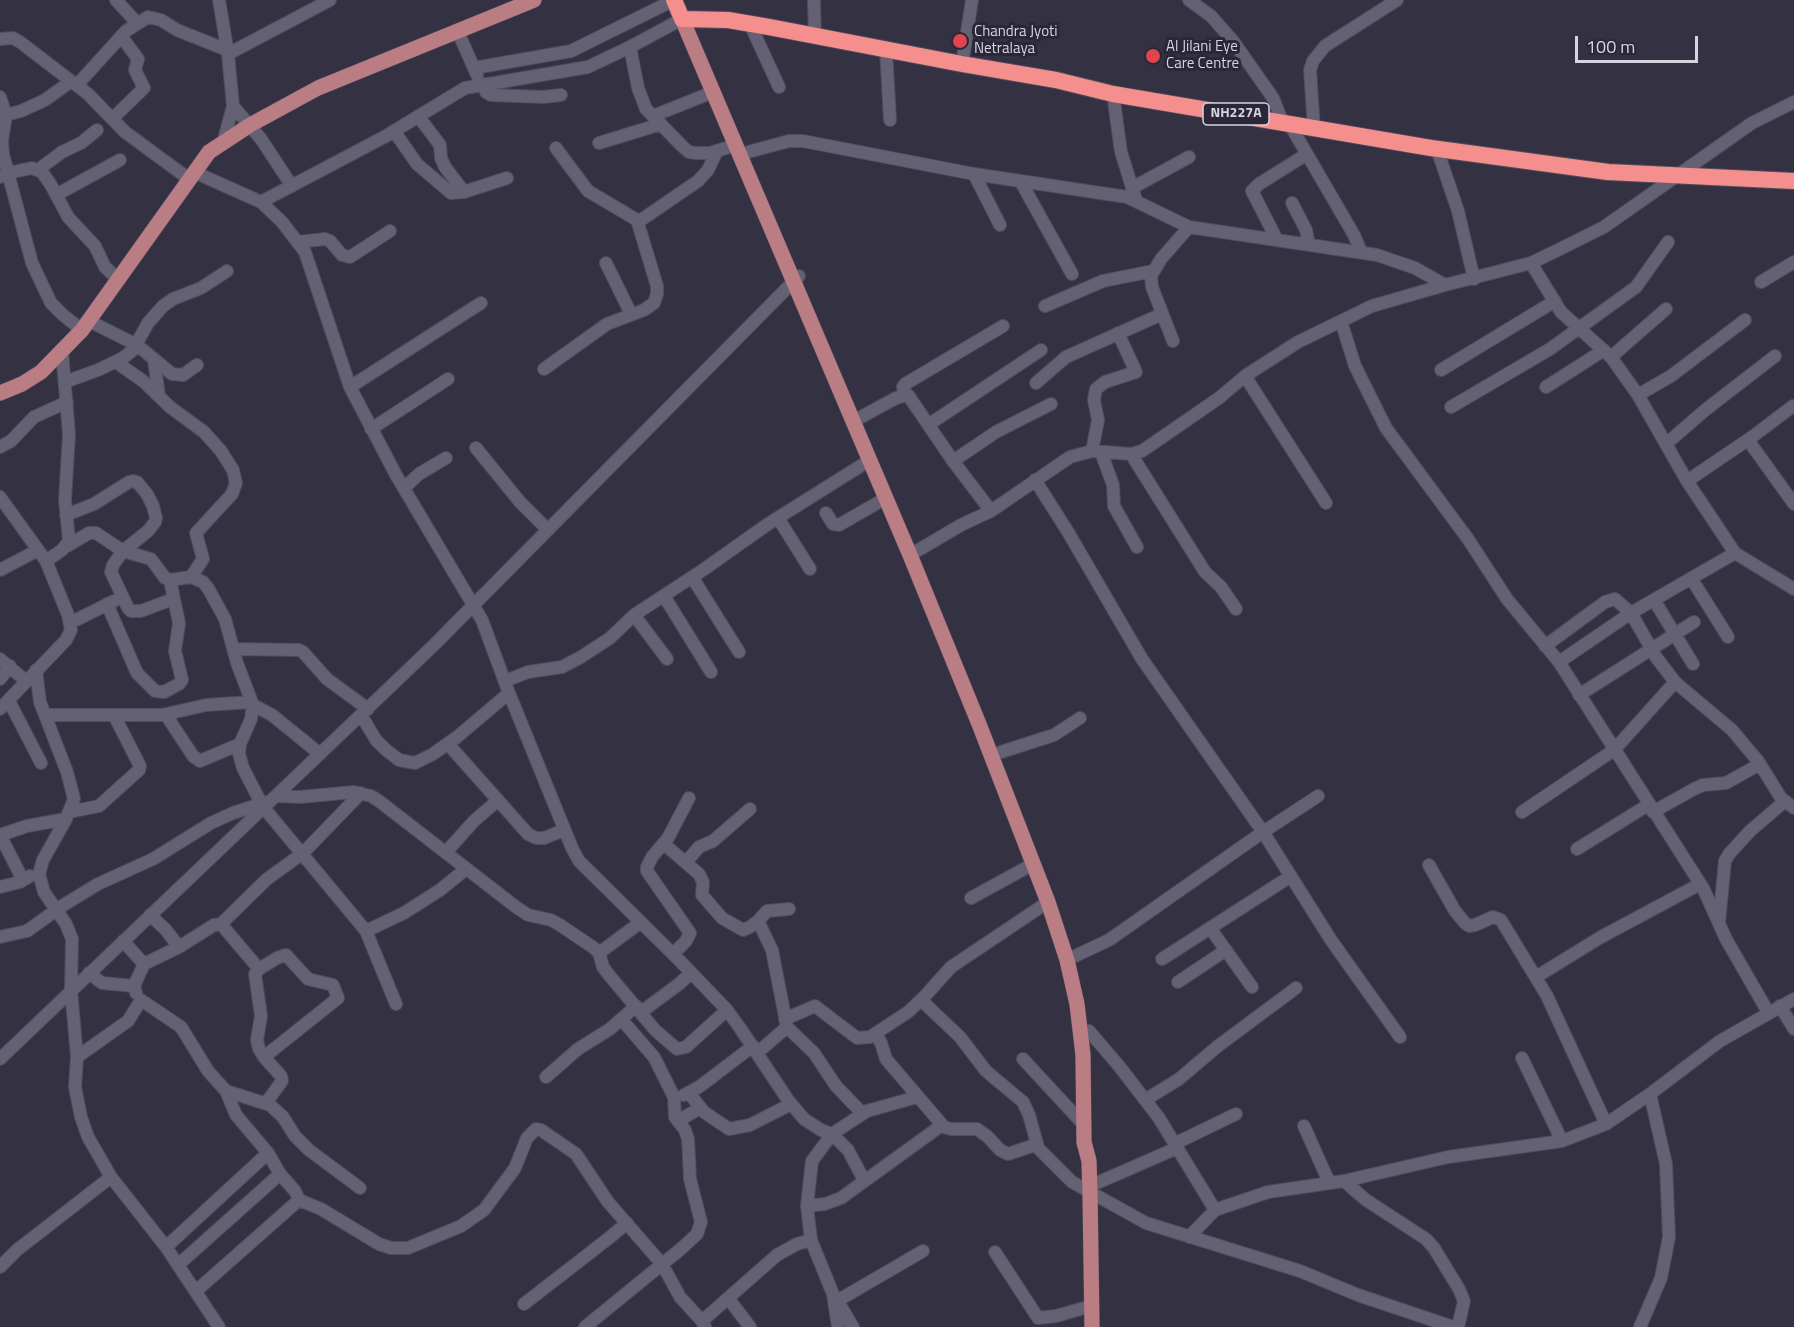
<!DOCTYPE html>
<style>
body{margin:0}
#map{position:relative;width:1794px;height:1327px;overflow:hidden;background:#343142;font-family:"Titillium Web",sans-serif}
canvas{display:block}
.scale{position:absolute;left:1575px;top:36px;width:123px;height:27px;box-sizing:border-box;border:3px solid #d5d4df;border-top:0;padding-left:8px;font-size:18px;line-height:21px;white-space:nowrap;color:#d5d4df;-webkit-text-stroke:4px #2a2738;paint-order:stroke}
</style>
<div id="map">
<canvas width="1794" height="1327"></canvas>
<div class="scale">100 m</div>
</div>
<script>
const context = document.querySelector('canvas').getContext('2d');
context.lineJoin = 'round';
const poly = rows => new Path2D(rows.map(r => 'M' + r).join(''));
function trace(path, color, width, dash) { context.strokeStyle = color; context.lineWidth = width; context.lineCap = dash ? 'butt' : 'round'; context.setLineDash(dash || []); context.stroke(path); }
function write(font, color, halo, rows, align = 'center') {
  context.font = font + ' "Titillium Web",sans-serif'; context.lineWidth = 6; context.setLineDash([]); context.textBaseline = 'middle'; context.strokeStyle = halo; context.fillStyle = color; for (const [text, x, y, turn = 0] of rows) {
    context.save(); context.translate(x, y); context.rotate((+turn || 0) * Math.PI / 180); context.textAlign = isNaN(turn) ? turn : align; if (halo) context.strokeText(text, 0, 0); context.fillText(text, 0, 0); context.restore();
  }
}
const minor = poly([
 [116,0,137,23],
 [219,0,228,54,233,106],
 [814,0,815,36],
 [1189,0,1211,16,1233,41,1273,98,1283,123],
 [750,24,779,87],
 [458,32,477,75],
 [0,39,13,38,20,42,88,94,125,132,189,179],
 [630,47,638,88,646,109,682,146,689,152,696,153,710,153,736,145],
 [886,50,890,120],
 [228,54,330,0],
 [962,64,972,0],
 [474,68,571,51,674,0],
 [484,84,486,92,491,95,543,97,561,95],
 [77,85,126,31,148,17,161,20,177,30,227,50],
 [1113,94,1121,152,1136,200],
 [0,97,6,115,2,141,3,154,32,263,51,303,63,315,82,330],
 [6,115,21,111,45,100,70,82],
 [418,116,440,145,441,158,445,167,464,192],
 [653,116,713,92],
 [112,119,144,88,135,70,138,59,121,36],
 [1290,125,1354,235,1361,252],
 [1314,129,1310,70,1313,61,1325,46,1397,0],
 [394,131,417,164,451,193,464,192,507,178],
 [223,143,233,106,261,139,292,186],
 [599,143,661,124],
 [556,148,588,191,637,220,641,220,698,181,708,170,717,151],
 [1437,149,1458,211,1474,279],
 [748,152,789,141,803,141,974,174,1127,197,1189,227,1377,255,1415,268,1445,285],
 [38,170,62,152,81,143,97,130],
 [194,172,261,202,282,222,305,252,350,387,396,475,482,620,509,693,572,848,579,861,679,960,727,1010,740,1028,788,1100,804,1119,821,1130,832,1134,812,1161,807,1206,811,1240,833,1294,838,1327],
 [974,174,1000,225],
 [0,177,8,173,27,169,32,168,42,172,51,185,68,217,95,246,105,267,119,280],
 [1021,182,1072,274],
 [1132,188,1189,157],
 [56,195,120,160],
 [261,202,386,136,465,88,588,67,630,47,682,19],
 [1292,203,1306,230,1309,245],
 [1277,240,1252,191,1259,184,1307,154],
 [298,242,325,239,330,241,342,255,350,257,390,231],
 [606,263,631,314],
 [1531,263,1561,312,1611,357,1638,395,1687,481,1735,553,1794,589],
 [1761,282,1794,262],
 [1045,306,1103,281,1153,271],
 [89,321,137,345,172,374,183,375,197,365],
 [1341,321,1355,366,1386,428,1468,539,1507,599,1559,662,1703,888,1726,939,1768,1012],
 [1173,341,1152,287,1151,276,1161,259,1189,227],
 [1611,357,1666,309],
 [154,360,159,396],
 [116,362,143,381,170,407,204,432,221,451,233,470,236,483,232,494,196,533,203,559,191,577],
 [544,369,607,324,644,310,654,303,657,294,657,286,637,220],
 [1441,370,1555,301],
 [1245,376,1326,503],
 [65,382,98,370,123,358,133,350,148,323,163,306,173,299,201,288,227,271],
 [1036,383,1066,357,1162,314],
 [350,387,481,303],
 [1546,387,1604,350],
 [904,394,903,387,905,384,1003,326],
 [1638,395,1671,376,1745,320],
 [1451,407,1550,349,1636,287,1668,242],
 [861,417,896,398,908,395,953,461,991,511],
 [928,425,1041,350],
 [371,429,448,379],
 [1748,440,1794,504],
 [1666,444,1704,411,1775,356],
 [0,447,11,441,34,417,67,402],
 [476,448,520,502,548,530],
 [1092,451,1098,420,1094,400,1096,389,1105,382,1136,372,1118,333],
 [1101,452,1113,485,1114,506,1137,547],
 [1131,454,1205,572,1221,587,1236,609],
 [953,461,996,432,1051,404],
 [1035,480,1068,532,1142,659,1263,832,1331,940,1400,1037],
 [1687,481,1752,437,1793,406],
 [404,488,419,474,446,458],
 [0,497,46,561,68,615,71,630,66,640,0,709],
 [826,513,833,524,839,525,886,498],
 [66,515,94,504,129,482,133,481,137,482,147,494,153,506,156,518,155,522,148,531,123,551,113,565,111,572,128,608,131,611,141,611,173,599],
 [778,518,810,569],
 [67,546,89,533,96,533,123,551,151,559,165,578,170,580,191,577,203,582,208,588,225,619,237,663,253,705,251,719,240,744,239,754,243,768,261,803],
 [910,555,961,525,991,511,1070,457,1092,451,1131,454,1142,451,1219,398,1245,376,1298,342,1372,306,1445,285,1531,263,1556,251,1604,227,1752,123,1794,102],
 [46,561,62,550,69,541,65,500,69,434,62,351],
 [0,570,38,550],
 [692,577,739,652],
 [1691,578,1728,637],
 [664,596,711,672],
 [1654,600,1693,664],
 [107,604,137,673,155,691,164,692,179,684,182,680,175,651,179,623,170,580],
 [634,615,667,659],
 [70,623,114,601],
 [234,649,299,650,303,652,327,679,368,709],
 [0,659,26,681],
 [1559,662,1631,613,1735,553],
 [36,670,40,702,67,772,74,799,66,819,43,860,39,874,44,892,66,924,72,939,71,990,77,1057,75,1087,81,1117,88,1137,111,1177,166,1247,219,1327],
 [0,679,10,666],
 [505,681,528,672,562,667,581,657,610,638,634,615,703,570,768,524,870,460],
 [1675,682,1732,730,1758,761,1781,798,1794,808],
 [1579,695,1694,622],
 [9,701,41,763],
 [253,705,272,715,320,754],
 [45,715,162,715,206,705,252,702],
 [166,715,193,756,200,761,240,744],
 [361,715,376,740,385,749,399,760,415,763,433,754,457,737,509,693],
 [448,744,528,834,536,838,544,838,564,830],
 [1001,752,1054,735,1080,718],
 [276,796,300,797,354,792,371,796,379,801,516,907,528,915,551,920,560,925,594,948,599,953,603,967,609,975,655,1030,677,1049,686,1047,727,1010],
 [264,808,366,931,396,1004],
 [69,812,99,806,139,770,140,766,114,715],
 [1522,812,1614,750,1675,682,1656,657,1631,613,1615,599,1605,602,1545,646],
 [1653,812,1694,789,1703,785,1726,783,1760,764],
 [0,835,27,826,66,819],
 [0,835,23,880],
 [664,844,699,874,703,882,702,895,722,918,743,930,750,927,758,921],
 [1577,849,1648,805],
 [447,851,474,821,497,801],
 [686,862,699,847,713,841,750,809],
 [1429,865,1455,911,1465,923,1469,926,1475,925,1493,917,1501,920,1547,996,1606,1124],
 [0,887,20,882,30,876],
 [971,898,1033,864],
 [789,909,767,911,758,921,772,950,787,1027,814,1053,836,1086,862,1113],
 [150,915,166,930,179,947],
 [1719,922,1725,861,1729,854,1750,831,1785,801],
 [221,924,267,879,303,853,361,793],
 [1210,928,1252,987],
 [366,931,404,913,440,890,466,869],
 [0,937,27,931,62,906,98,884,153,859,211,823,233,813,267,802],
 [123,941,144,964,179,947,214,925,221,924,259,969],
 [599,953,641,922],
 [673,954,686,941,690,933,647,871,647,867,652,857,668,838,689,798],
 [1075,956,1109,940,1263,832,1318,796],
 [1162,959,1291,876],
 [89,973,102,983,134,986],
 [1536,977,1601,937,1700,884],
 [1178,982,1226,950],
 [136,993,134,986,144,964],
 [921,1000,960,1037,986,1071,1023,1102,1029,1115,1038,1147],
 [1780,1006,1794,1029],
 [641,1012,679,984,691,973],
 [785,1019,815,1006,857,1038,870,1037,908,1012,925,996,951,967,1048,902],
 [1089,1031,1119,1066,1159,1118,1215,1210],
 [876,1034,881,1043,886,1059,944,1127,951,1129,977,1129,988,1137,1000,1150,1008,1154,1035,1145,1072,1182,1146,1223,1300,1271,1358,1295,1453,1327],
 [757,1053,787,1027],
 [77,1057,128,1021,141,1000,181,1027,208,1071,226,1091,236,1115,268,1153],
 [264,1057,259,1049,257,1040,261,1016,255,974,259,969,277,958,286,955,308,979,333,985,338,998,264,1057,281,1076,282,1081,266,1103],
 [1522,1058,1562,1141],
 [0,1059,434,645,799,276],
 [1023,1059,1084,1125],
 [546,1077,578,1049,610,1029,636,1006],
 [226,1091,270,1105,283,1117,295,1136,309,1150,360,1188],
 [689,1093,704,1112,729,1129,750,1125,791,1104],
 [684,1095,699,1087,753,1046],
 [1145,1100,1179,1079,1218,1046,1296,988],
 [678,1121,700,1108],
 [1304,1126,1329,1182],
 [1174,1144,1236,1114],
 [864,1180,848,1150,832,1134,867,1111,917,1097],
 [1344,1181,1366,1200,1426,1239,1434,1248,1459,1289,1464,1301,1458,1327],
 [1090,1186,1177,1148],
 [299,1200,321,1209,379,1244,391,1248,408,1248,461,1226,484,1210,515,1168,527,1138,536,1129,541,1130,576,1154,608,1202,662,1264,680,1297,702,1321,705,1327],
 [807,1206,825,1204,841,1198,942,1125],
 [1189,1237,1215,1210,1268,1192,1344,1181,1448,1157,1562,1141,1606,1124,1650,1094,1720,1041,1794,999],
 [166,1247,268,1153,280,1174,178,1265],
 [995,1252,1038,1318,1056,1316,1091,1306],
 [0,1267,17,1250,111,1177],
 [196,1291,299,1200,295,1191,280,1174],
 [728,1298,750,1327],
 [837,1300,853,1327],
 [837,1301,923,1251],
 [524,1304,609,1238,627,1223],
 [702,1321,777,1255,797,1244,811,1240],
 [585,1327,682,1248,697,1234,701,1222,690,1179,688,1139,685,1130,675,1117,674,1097,654,1057,621,1019],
 [1640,1327,1661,1278,1669,1237,1666,1164,1650,1094]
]);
const major = poly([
 [682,19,910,555,979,724,1048,902,1067,960,1077,1004,1083,1055,1084,1142,1089,1161,1090,1193,1092,1327],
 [0,393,22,384,41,372,82,330,209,152,250,125,318,88,534,0]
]);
const highway = poly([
 [674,0,682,19,728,20,769,27,962,64,1056,80,1113,94,1431,148,1608,172,1794,181]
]);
trace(minor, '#504d5c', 14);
trace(major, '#504d5c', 16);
trace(highway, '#504d5c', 18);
trace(minor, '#646174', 12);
trace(major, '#ba7d84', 15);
trace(highway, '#f48f8e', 16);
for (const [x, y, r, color] of [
 [960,41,8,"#e0444e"],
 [1153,56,8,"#e0444e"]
]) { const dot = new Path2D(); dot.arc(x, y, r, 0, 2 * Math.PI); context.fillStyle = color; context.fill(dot); trace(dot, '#2a2738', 2); }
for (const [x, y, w] of [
 [1236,114,66]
]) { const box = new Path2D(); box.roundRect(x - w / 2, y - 11, w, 22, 4.5); context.fillStyle = '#2a2738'; context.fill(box); trace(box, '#d5d4df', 1.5); }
write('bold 14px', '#d5d4df', null, [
 ["NH227A",1236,114]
]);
write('15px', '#d5d4df', '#2a2738', [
 ["Chandra Jyoti",974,32],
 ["Netralaya",974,49],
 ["Al Jilani Eye",1166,47],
 ["Care Centre",1166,64]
], 'left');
</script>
